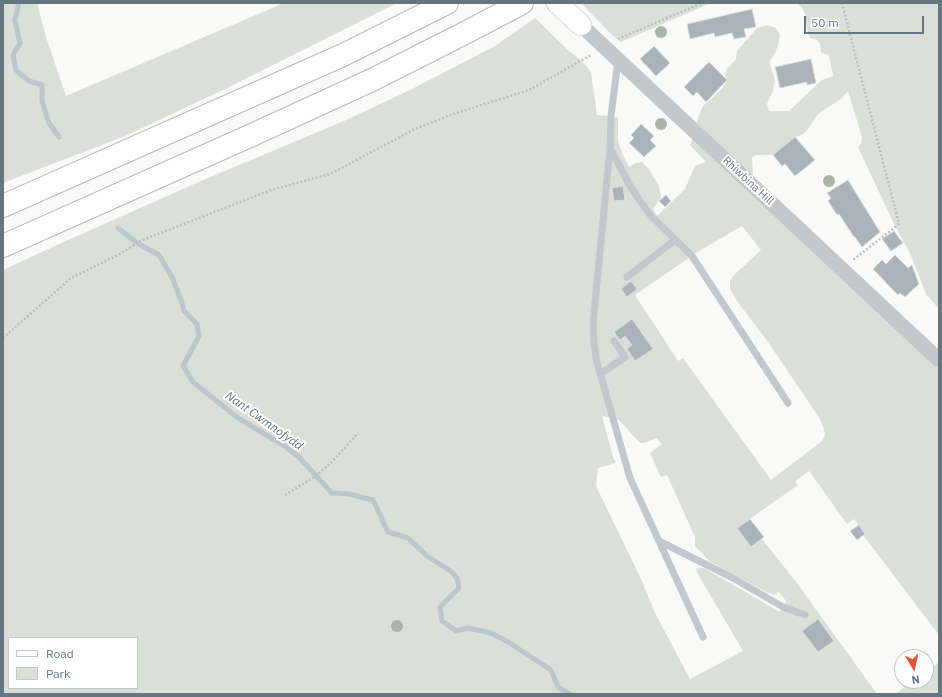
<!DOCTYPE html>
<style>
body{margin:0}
#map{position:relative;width:942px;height:697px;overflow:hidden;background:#fafaf8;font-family:"IBM Plex Sans",sans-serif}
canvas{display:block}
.frame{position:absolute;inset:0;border:4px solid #657683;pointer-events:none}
.legend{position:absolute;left:8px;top:637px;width:130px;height:52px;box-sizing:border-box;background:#fff;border:1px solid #c1c8cd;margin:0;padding:5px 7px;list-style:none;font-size:12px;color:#657683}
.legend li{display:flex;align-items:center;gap:8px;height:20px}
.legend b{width:20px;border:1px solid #c1c8cd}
.north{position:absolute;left:894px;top:649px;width:40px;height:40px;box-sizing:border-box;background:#fff;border:1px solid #c1c8cd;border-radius:50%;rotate:171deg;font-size:11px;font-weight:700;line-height:16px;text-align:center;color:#657683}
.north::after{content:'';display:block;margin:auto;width:14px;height:18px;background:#e4572e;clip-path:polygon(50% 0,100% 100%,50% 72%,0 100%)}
.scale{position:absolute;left:804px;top:16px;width:120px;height:18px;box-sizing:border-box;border:2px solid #657683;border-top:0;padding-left:5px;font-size:12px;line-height:14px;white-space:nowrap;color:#657683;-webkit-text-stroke:3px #fff;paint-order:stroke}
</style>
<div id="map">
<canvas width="942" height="697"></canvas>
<div class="frame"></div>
<ul class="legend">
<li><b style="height:5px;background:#fff"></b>Road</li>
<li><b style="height:11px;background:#dadfd7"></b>Park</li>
</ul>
<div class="north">N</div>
<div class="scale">50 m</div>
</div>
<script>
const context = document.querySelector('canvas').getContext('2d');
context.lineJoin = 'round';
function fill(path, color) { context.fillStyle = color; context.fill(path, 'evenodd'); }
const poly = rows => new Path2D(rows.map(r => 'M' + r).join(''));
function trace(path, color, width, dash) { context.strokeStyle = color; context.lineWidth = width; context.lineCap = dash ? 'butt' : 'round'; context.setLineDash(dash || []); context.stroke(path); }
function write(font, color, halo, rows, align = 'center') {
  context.font = font + ' "IBM Plex Sans",sans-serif'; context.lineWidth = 4; context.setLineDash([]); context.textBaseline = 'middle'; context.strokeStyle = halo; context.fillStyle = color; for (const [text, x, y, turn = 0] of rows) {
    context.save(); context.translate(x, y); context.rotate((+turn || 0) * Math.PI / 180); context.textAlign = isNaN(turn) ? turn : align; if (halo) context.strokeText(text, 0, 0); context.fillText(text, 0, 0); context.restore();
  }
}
fill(poly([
 [3,3,37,3,46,37,66,96,284,3,397,3,225,89,125,136,3,183],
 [581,3,711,3,621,42,612,35],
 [797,3,939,3,939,309,926,294,910,253,895,226,858,147,861,144,862,139,861,134,848,91,841,99,818,114,808,129,802,135,795,137,773,155,756,155,752,158,753,174,749,182,939,360,939,635,863,535,860,527,854,519,847,524,809,471,795,481,798,485,737,528,751,547,762,539,797,583,877,694,3,694,3,270,57,245,201,181,344,121,412,89,495,46,535,18,568,50,582,61,591,72,597,115,618,117,618,141,623,155,629,167,636,163,642,162,648,168,659,186,661,197,653,209,657,216,685,189,695,166,706,162,690,145,696,132,696,125,699,115,703,106,722,89,727,80,725,75,727,68,730,66,736,59,737,51,757,28,767,25,776,28,780,34,779,42,775,53,769,62,775,80,773,91,767,104,769,111,789,111,811,90,822,80,833,76,829,55,825,54,821,52,820,44,817,40,810,38,807,30,806,16,802,8],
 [742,226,761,250,734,275,730,281,730,289,737,301,768,342,820,419,824,429,825,435,822,441,771,480,683,358,678,361,635,295,699,251],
 [602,416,619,420,640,443,645,443,656,438,662,444,650,453,661,477,667,475,695,537,695,546,709,561,768,593,774,595,777,594,778,591,786,601,780,612,704,568,699,568,696,569,698,574,743,651,690,679,655,613,641,579,596,486,598,468,616,463,613,457],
 [9,638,137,638,137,688,9,688],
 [939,662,939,694,895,694,913,681,926,681,926,672]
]), '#dadfd7');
trace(poly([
 [19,3,15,20,20,43,13,55,16,70,29,81,42,85,42,101,49,123,59,137],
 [118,228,137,243,159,255,172,277,182,303,184,311,197,324,199,336,183,366,193,382,238,418,283,445,298,456,332,493,349,494,373,500,388,532,408,538,427,556,452,572,457,578,459,588,440,607,442,621,456,631,468,628,491,633,508,642,551,670,558,687,570,694]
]), '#bbc7cb', 5);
const building = poly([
 [752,9,756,27,744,29,746,37,734,39,732,33,715,37,714,33,690,39,687,24,752,9],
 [654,46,670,63,656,76,640,59,654,46],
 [811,59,816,83,807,85,807,82,780,88,775,67,811,59],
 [709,62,727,80,706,102,697,92,693,96,684,87,709,62],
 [641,124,654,136,650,140,656,146,644,157,629,143,634,138,631,135,641,124],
 [795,137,815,160,795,176,785,164,782,166,773,155,795,137],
 [848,180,880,232,862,247,855,237,854,237,839,214,837,215,828,201,831,198,827,193,848,180],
 [623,186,625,200,614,201,612,188,623,186],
 [666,195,671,201,665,207,659,201,666,195],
 [894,231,903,243,891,251,882,239,894,231],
 [895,255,908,268,912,265,919,284,905,297,900,293,898,295,873,269,882,260,886,264,895,255],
 [631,281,637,289,627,297,621,289,631,281],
 [632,319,653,349,635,361,627,349,632,345,625,336,620,340,614,332,632,319],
 [750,519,764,537,751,547,737,528,750,519],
 [859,525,865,534,857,540,850,531,859,525],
 [818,619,834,641,818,652,802,631,818,619]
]);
fill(building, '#aab3b9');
trace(building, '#dcdcda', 1);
const secondary = poly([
 [557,3,581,25]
]);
const highway = poly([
 [3,206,343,55,447,3],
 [3,246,252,135,372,80,461,35,522,3]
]);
trace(secondary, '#b3babf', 22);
trace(highway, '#b4b9bd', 24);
trace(poly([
 [842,3,899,224,853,260],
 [618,39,702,3],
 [3,338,71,278,120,254,140,241,271,190,330,174,415,129,453,114,529,90,591,55],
 [285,495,316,476,331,463,358,433]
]), '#bbbfc2', 2.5, [2, 2]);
trace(poly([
 [618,60,611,116,610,148,593,324,594,342,596,359,630,478,703,637],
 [610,148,629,184,640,201,651,216,692,256,788,403],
 [627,277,675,240],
 [600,374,625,357,614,341],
 [659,541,733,578,783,607,805,615]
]), '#c3c8cc', 7);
trace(poly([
 [581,25,939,360]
]), '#c3c8cc', 15);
trace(secondary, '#fff', 21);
trace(highway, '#fff', 22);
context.fillStyle = '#aab4a7';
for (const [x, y] of [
 [661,32],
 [661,124],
 [829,181],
 [397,626]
]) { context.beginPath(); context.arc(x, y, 6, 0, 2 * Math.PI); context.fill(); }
write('11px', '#657683', '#fff', [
 ["Rhiwbina Hill",748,181,43]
]);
write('italic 12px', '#60757c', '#fff', [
 ["Nant Cwmnofydd",264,421,35]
]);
</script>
